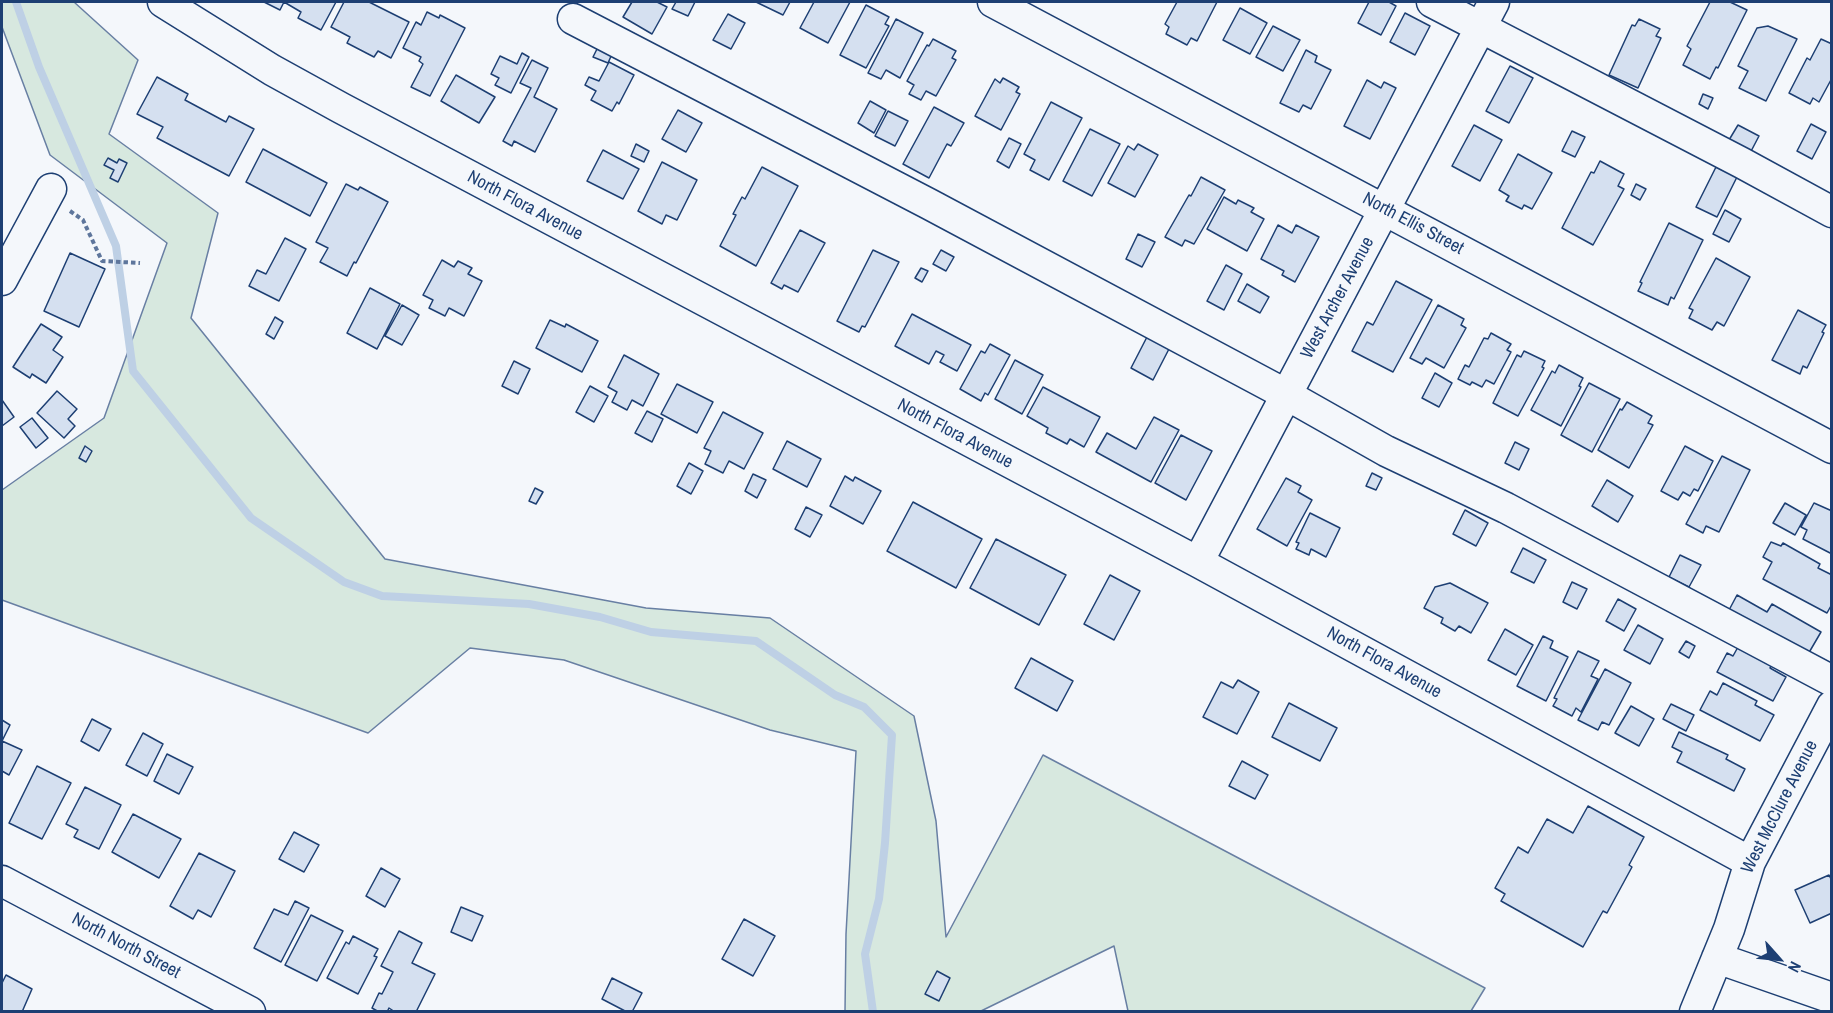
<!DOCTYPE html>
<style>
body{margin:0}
#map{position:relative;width:1833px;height:1013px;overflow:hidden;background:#f4f7fb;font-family:"Archivo Narrow",sans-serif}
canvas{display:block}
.frame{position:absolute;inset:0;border:3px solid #1d3f73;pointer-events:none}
.north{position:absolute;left:1749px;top:929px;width:60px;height:60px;-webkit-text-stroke:4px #f4f7fb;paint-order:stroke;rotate:117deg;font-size:16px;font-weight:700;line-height:24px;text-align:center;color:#1d3f73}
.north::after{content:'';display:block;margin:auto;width:21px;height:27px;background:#1d3f73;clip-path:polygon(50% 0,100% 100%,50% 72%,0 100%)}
</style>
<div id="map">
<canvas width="1833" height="1013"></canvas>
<div class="frame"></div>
<div class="north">N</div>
</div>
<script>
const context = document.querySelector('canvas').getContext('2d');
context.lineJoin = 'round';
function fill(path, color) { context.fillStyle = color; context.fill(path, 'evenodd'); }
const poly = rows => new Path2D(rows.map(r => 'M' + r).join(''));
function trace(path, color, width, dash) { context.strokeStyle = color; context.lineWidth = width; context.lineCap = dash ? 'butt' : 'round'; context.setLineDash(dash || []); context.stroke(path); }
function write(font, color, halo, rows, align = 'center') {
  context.font = font + ' "Archivo Narrow",sans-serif'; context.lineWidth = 4.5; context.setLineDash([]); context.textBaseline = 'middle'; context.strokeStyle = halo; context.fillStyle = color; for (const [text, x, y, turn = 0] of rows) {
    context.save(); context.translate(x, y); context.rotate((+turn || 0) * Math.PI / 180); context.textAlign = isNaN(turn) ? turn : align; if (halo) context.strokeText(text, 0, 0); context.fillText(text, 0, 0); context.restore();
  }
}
const green = poly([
 [2,2,74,2,138,60,109,134,218,213,191,318,385,559,646,608,770,618,914,716,936,821,946,937,1043,755,1485,988,1471,1011,1128,1011,1114,946,981,1011,845,1011,846,934,856,751,770,730,564,660,470,648,368,733,2,600,2,490,104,418,167,243,50,155,2,27,2,2]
]);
fill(green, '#d7e8df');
trace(green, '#687fa3', 1.5);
trace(poly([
 [16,2,39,67,116,246,133,371,251,518,344,582,382,596,529,604,600,617,651,632,756,641,835,695,864,707,892,735,885,843,879,899,865,954,873,1012]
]), '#bed0e5', 8);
const building = poly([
 [264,2,336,2,321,30,298,18,301,12,284,2,280,10,264,2],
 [344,2,369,2,409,22,391,58,378,51,374,57,347,43,350,37,331,27,344,2],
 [632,2,657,2,667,7,652,34,623,17,632,2],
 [676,2,695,2,688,16,672,9,676,2],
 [756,2,790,2,783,15,756,2],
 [814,2,850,2,828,43,800,28,814,2],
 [1177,2,1217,2,1197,41,1191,38,1187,45,1166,34,1169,27,1165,24,1177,2],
 [1369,2,1389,2,1396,6,1381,35,1358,23,1369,2],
 [1710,2,1730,2,1747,10,1718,68,1716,67,1710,79,1683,65,1691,49,1687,46,1710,2],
 [866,5,889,17,885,24,889,26,866,68,840,55,866,5],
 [1240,8,1267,23,1250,54,1223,40,1240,8],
 [427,12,439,18,440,15,465,28,430,96,411,87,423,64,419,61,421,57,403,48,416,22,421,25,427,12],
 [1405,13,1430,26,1415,55,1390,42,1405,13],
 [728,14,745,23,731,49,713,40,728,14],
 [896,19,923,33,900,78,886,70,881,79,868,73,896,19],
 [1639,19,1660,29,1656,36,1661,38,1638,88,1609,75,1632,25,1635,26,1639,19],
 [1273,26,1300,40,1283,71,1256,57,1273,26],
 [1768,26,1797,39,1766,101,1739,88,1748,71,1738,66,1757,28,1768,26],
 [933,39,956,51,952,58,956,60,936,96,926,91,921,100,909,94,914,85,907,81,927,45,929,46,933,39],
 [1821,39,1832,44,1832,78,1819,102,1813,98,1810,104,1789,93,1807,58,1810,60,1821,39],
 [598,47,612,54,608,63,593,57,598,47],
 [1306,50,1317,56,1315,62,1331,70,1311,109,1303,105,1299,112,1280,103,1306,50],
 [522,53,529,57,511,93,495,85,499,78,491,74,500,56,517,64,522,53],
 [532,60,548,68,534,97,557,109,535,152,514,141,512,146,503,141,531,88,520,83,532,60],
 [609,62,634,75,619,104,617,102,612,111,591,100,596,91,585,85,589,77,599,81,609,62],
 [1510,66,1533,78,1509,123,1486,111,1510,66],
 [456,75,495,97,479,123,441,101,456,75],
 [157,77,188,94,185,100,226,122,229,116,254,129,229,176,157,138,163,127,137,114,157,77],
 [1003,78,1019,87,1016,92,1020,94,1001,130,975,116,995,79,1000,83,1003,78],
 [1367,80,1381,88,1384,82,1396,88,1370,139,1344,126,1367,80],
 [1703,94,1713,98,1708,109,1699,104,1703,94],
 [870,101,886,110,874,133,858,123,870,101],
 [1051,102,1082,118,1049,180,1030,170,1035,160,1024,154,1051,102],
 [934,107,964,123,951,146,947,144,929,178,903,164,934,107],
 [678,110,702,123,686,152,662,139,678,110],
 [888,111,908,121,895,146,875,136,888,111],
 [1811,124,1826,132,1812,159,1797,151,1811,124],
 [1474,125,1502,140,1480,181,1452,166,1474,125],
 [1738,125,1759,136,1748,157,1726,145,1738,125],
 [1090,129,1120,144,1092,196,1063,181,1090,129],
 [1572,131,1585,137,1575,157,1562,151,1572,131],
 [1009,138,1021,144,1009,168,997,161,1009,138],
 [636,144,649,151,644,162,631,156,636,144],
 [1138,144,1158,155,1135,197,1108,183,1128,146,1134,150,1138,144],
 [263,149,327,183,310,216,246,182,263,149],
 [603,150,639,169,623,199,587,181,603,150],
 [1518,154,1552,173,1532,209,1524,205,1522,209,1506,201,1509,196,1499,190,1518,154],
 [108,158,117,163,119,159,127,163,118,182,110,178,114,170,104,165,108,158],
 [1600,161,1624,174,1618,186,1624,189,1593,245,1562,228,1591,172,1594,173,1600,161],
 [662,162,697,180,677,220,666,215,662,224,638,211,662,162],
 [762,167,798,186,756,266,720,246,736,215,733,214,742,197,745,199,762,167],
 [1716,167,1737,177,1717,217,1696,207,1716,167],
 [1201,177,1225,190,1194,244,1185,240,1182,246,1165,237,1189,195,1191,196,1201,177],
 [346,184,358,190,360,187,388,202,356,263,354,262,347,276,320,262,328,248,316,242,346,184],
 [1636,184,1646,189,1640,200,1631,195,1636,184],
 [1224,197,1236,204,1238,200,1254,208,1251,212,1264,219,1247,251,1207,229,1224,197],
 [1725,210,1741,219,1729,242,1713,234,1725,210],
 [1669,223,1703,240,1674,299,1671,297,1668,305,1638,291,1642,283,1640,282,1669,223],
 [1278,225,1292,233,1296,225,1319,237,1295,282,1282,275,1284,271,1261,259,1278,225],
 [800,230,825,243,798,292,784,285,782,289,771,283,800,230],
 [1138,234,1155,242,1142,267,1126,259,1138,234],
 [285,238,306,249,279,301,249,286,257,270,266,274,285,238],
 [873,250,899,262,865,327,862,326,859,332,837,321,873,250],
 [941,250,954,257,946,271,933,264,941,250],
 [70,253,105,269,79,327,44,311,70,253],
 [1716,258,1750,277,1724,326,1717,322,1712,330,1689,318,1693,310,1689,308,1716,258],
 [442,260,454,267,458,261,472,268,468,274,482,281,464,316,449,308,445,316,429,308,433,300,423,295,442,260],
 [1226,265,1242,274,1224,310,1207,301,1226,265],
 [921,268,928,271,922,282,915,278,921,268],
 [1396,281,1432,300,1393,372,1352,351,1367,322,1373,325,1396,281],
 [1247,284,1269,297,1260,313,1238,301,1247,284],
 [370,288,400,304,377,349,347,333,370,288],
 [402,305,419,315,402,345,385,336,402,305],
 [1438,305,1464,319,1461,325,1466,328,1444,368,1426,358,1422,364,1410,358,1438,305],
 [1798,310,1826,325,1822,332,1824,333,1807,368,1803,366,1800,374,1772,360,1798,310],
 [912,314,971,345,957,371,940,362,944,355,936,351,929,364,895,346,912,314],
 [275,317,283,322,274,339,266,334,275,317],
 [550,320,565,327,566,324,598,341,582,372,536,348,550,320],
 [41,324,62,337,53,350,63,357,46,383,32,374,30,378,13,367,41,324],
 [1491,333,1511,344,1507,350,1511,352,1494,384,1486,380,1482,387,1472,382,1470,385,1458,379,1465,365,1469,367,1484,338,1488,339,1491,333],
 [1148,335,1170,347,1153,380,1131,368,1148,335],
 [990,344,1010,355,988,395,985,393,981,401,960,389,981,351,985,353,990,344],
 [1524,351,1545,361,1542,367,1544,368,1518,416,1493,403,1517,355,1521,357,1524,351],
 [624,355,659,374,643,406,632,400,627,410,612,402,617,392,608,387,624,355],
 [1015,360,1043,375,1022,414,995,399,1015,360],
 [514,361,530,369,518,394,502,386,514,361],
 [1559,365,1583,378,1579,386,1581,387,1561,426,1531,410,1552,371,1555,373,1559,365],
 [1435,373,1452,383,1439,407,1422,398,1435,373],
 [1589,383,1620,399,1592,452,1561,435,1589,383],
 [677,384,713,402,697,433,661,414,677,384],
 [590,386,608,396,594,422,576,412,590,386],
 [1043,387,1100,417,1084,447,1070,439,1067,444,1046,433,1048,428,1027,416,1043,387],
 [57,391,77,409,68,419,75,426,64,438,37,413,57,391],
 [2,400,14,417,2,426,2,400],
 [1627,402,1652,416,1648,423,1653,425,1629,468,1598,450,1620,409,1622,410,1627,402],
 [647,411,663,419,652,442,635,433,647,411],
 [723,412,763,433,744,469,729,461,723,473,705,464,711,451,704,448,723,412],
 [1154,417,1179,430,1151,482,1096,452,1107,433,1136,449,1154,417],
 [32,418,48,438,36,448,20,427,32,418],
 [1181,435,1212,451,1186,500,1155,483,1181,435],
 [787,441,821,459,807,487,773,469,787,441],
 [1515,442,1529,449,1519,470,1505,463,1515,442],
 [85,446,92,451,86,462,79,458,85,446],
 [1685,446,1713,461,1698,491,1694,489,1690,496,1683,492,1678,500,1661,491,1685,446],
 [1722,456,1750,470,1719,532,1706,526,1703,533,1686,524,1722,456],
 [689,463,703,471,691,494,677,486,689,463],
 [1372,473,1382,478,1376,490,1366,486,1372,473],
 [753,474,766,480,757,498,745,491,753,474],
 [845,476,853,481,855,477,881,491,863,524,830,506,845,476],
 [1286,478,1301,486,1298,492,1312,500,1287,546,1257,529,1286,478],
 [1607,480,1633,496,1618,522,1592,506,1607,480],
 [535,488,543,492,536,504,529,501,535,488],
 [913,502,982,539,956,588,887,551,913,502],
 [1785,503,1806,515,1795,535,1773,523,1785,503],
 [1814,503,1832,511,1832,554,1803,539,1807,530,1801,527,1814,503],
 [806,507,822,515,810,537,795,529,806,507],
 [1465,510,1488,523,1476,546,1453,534,1465,510],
 [1310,513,1340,528,1326,557,1311,549,1309,555,1296,549,1299,543,1296,542,1310,513],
 [996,539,1066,575,1039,625,970,588,996,539],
 [1771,542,1781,546,1783,543,1820,564,1818,568,1832,575,1832,604,1827,613,1763,579,1772,562,1763,557,1771,542],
 [1523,548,1546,560,1534,583,1511,572,1523,548],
 [1680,555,1701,565,1689,587,1669,577,1680,555],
 [1110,575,1140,591,1114,640,1084,624,1110,575],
 [1572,582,1587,589,1577,609,1563,602,1572,582],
 [1450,583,1488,603,1471,633,1459,626,1455,631,1441,623,1443,618,1424,608,1435,587,1450,583],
 [1737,595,1767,612,1772,604,1821,632,1807,656,1728,612,1737,595],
 [1618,599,1636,609,1624,631,1606,621,1618,599],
 [1638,625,1663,639,1650,664,1624,650,1638,625],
 [1505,629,1533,645,1516,675,1488,660,1505,629],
 [1543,636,1553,641,1550,648,1568,657,1546,701,1517,686,1543,636],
 [1686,641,1695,646,1689,658,1679,652,1686,641],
 [1738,647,1772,665,1770,668,1786,677,1773,701,1717,672,1727,653,1733,656,1738,647],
 [1578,651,1599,661,1591,676,1598,679,1581,712,1576,708,1572,716,1553,706,1557,699,1554,698,1578,651],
 [1031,658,1073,681,1057,711,1015,688,1031,658],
 [1605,669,1631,683,1609,725,1602,722,1598,730,1578,720,1605,669],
 [1238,680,1259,692,1237,734,1203,717,1221,682,1233,688,1238,680],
 [1723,683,1757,701,1755,705,1774,715,1760,741,1700,710,1710,691,1717,695,1723,683],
 [1289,703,1337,728,1320,761,1272,737,1289,703],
 [1671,704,1694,715,1686,731,1663,719,1671,704],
 [1631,706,1654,719,1639,746,1615,733,1631,706],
 [92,719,111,729,99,751,81,741,92,719],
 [2,720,10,725,2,741,22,750,9,775,2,771,2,720],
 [1679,732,1728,755,1726,759,1745,769,1734,791,1677,762,1682,752,1672,747,1679,732],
 [143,733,163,744,147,776,126,765,143,733],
 [167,754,193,767,179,794,154,781,167,754],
 [1242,761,1268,775,1255,799,1229,786,1242,761],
 [37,766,71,783,42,839,9,823,37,766],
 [85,787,121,805,99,849,74,837,78,830,66,824,85,787],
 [1588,806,1644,837,1629,865,1632,867,1607,913,1603,911,1583,947,1501,901,1505,894,1495,888,1518,847,1528,853,1547,819,1573,833,1588,806],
 [133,814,181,839,159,878,112,852,133,814],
 [294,832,319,845,304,872,279,859,294,832],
 [199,853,235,871,211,917,198,910,193,919,170,906,199,853],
 [381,868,400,879,385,907,366,896,381,868],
 [1829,875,1832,881,1832,913,1810,923,1795,890,1829,875],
 [295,901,309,908,281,962,254,948,274,909,288,915,295,901],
 [461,907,483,916,472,941,451,932,461,907],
 [311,915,343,931,317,981,285,965,311,915],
 [744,919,775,936,753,976,722,959,744,919],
 [399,931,422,943,412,963,435,974,416,1012,395,1012,389,1008,387,1012,379,1012,372,1008,379,993,382,994,393,972,381,966,399,931],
 [353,936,378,949,374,956,377,957,358,994,327,978,346,942,349,944,353,936],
 [937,971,950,978,939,1001,925,994,937,971],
 [6,975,32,989,22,1012,2,1012,2,983,6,975],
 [612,978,642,993,632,1012,627,1012,602,999,612,978]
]);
fill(building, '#d5e0f0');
trace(building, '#1d3f73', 1.5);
const minor = poly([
 [163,2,272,70,341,108,1198,562,1750,862],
 [993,2,1832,448],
 [1432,2,1742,163,1832,212],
 [573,19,929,204,1287,395,1386,451,1506,508,1832,681],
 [2,280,51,189],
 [1198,562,1494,2],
 [2,881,250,1012],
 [1717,958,1832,998],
 [1695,1012,1729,929,1750,862,1832,706]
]);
trace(minor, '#1d3f73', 33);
trace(poly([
 [70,211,83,220,102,261,140,263]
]), '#5e769c', 4, [4.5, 3]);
trace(minor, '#f4f7fb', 30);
write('18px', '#1d3f73', '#f4f7fb', [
 ["North Flora Avenue",525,206,28],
 ["North Ellis Street",1413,224,28],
 ["West Archer Avenue",1338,298,-62],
 ["North Flora Avenue",955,434,28],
 ["North Flora Avenue",1384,663,29],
 ["West McClure Avenue",1780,807,-63],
 ["North North Street",126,946,28]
]);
</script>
